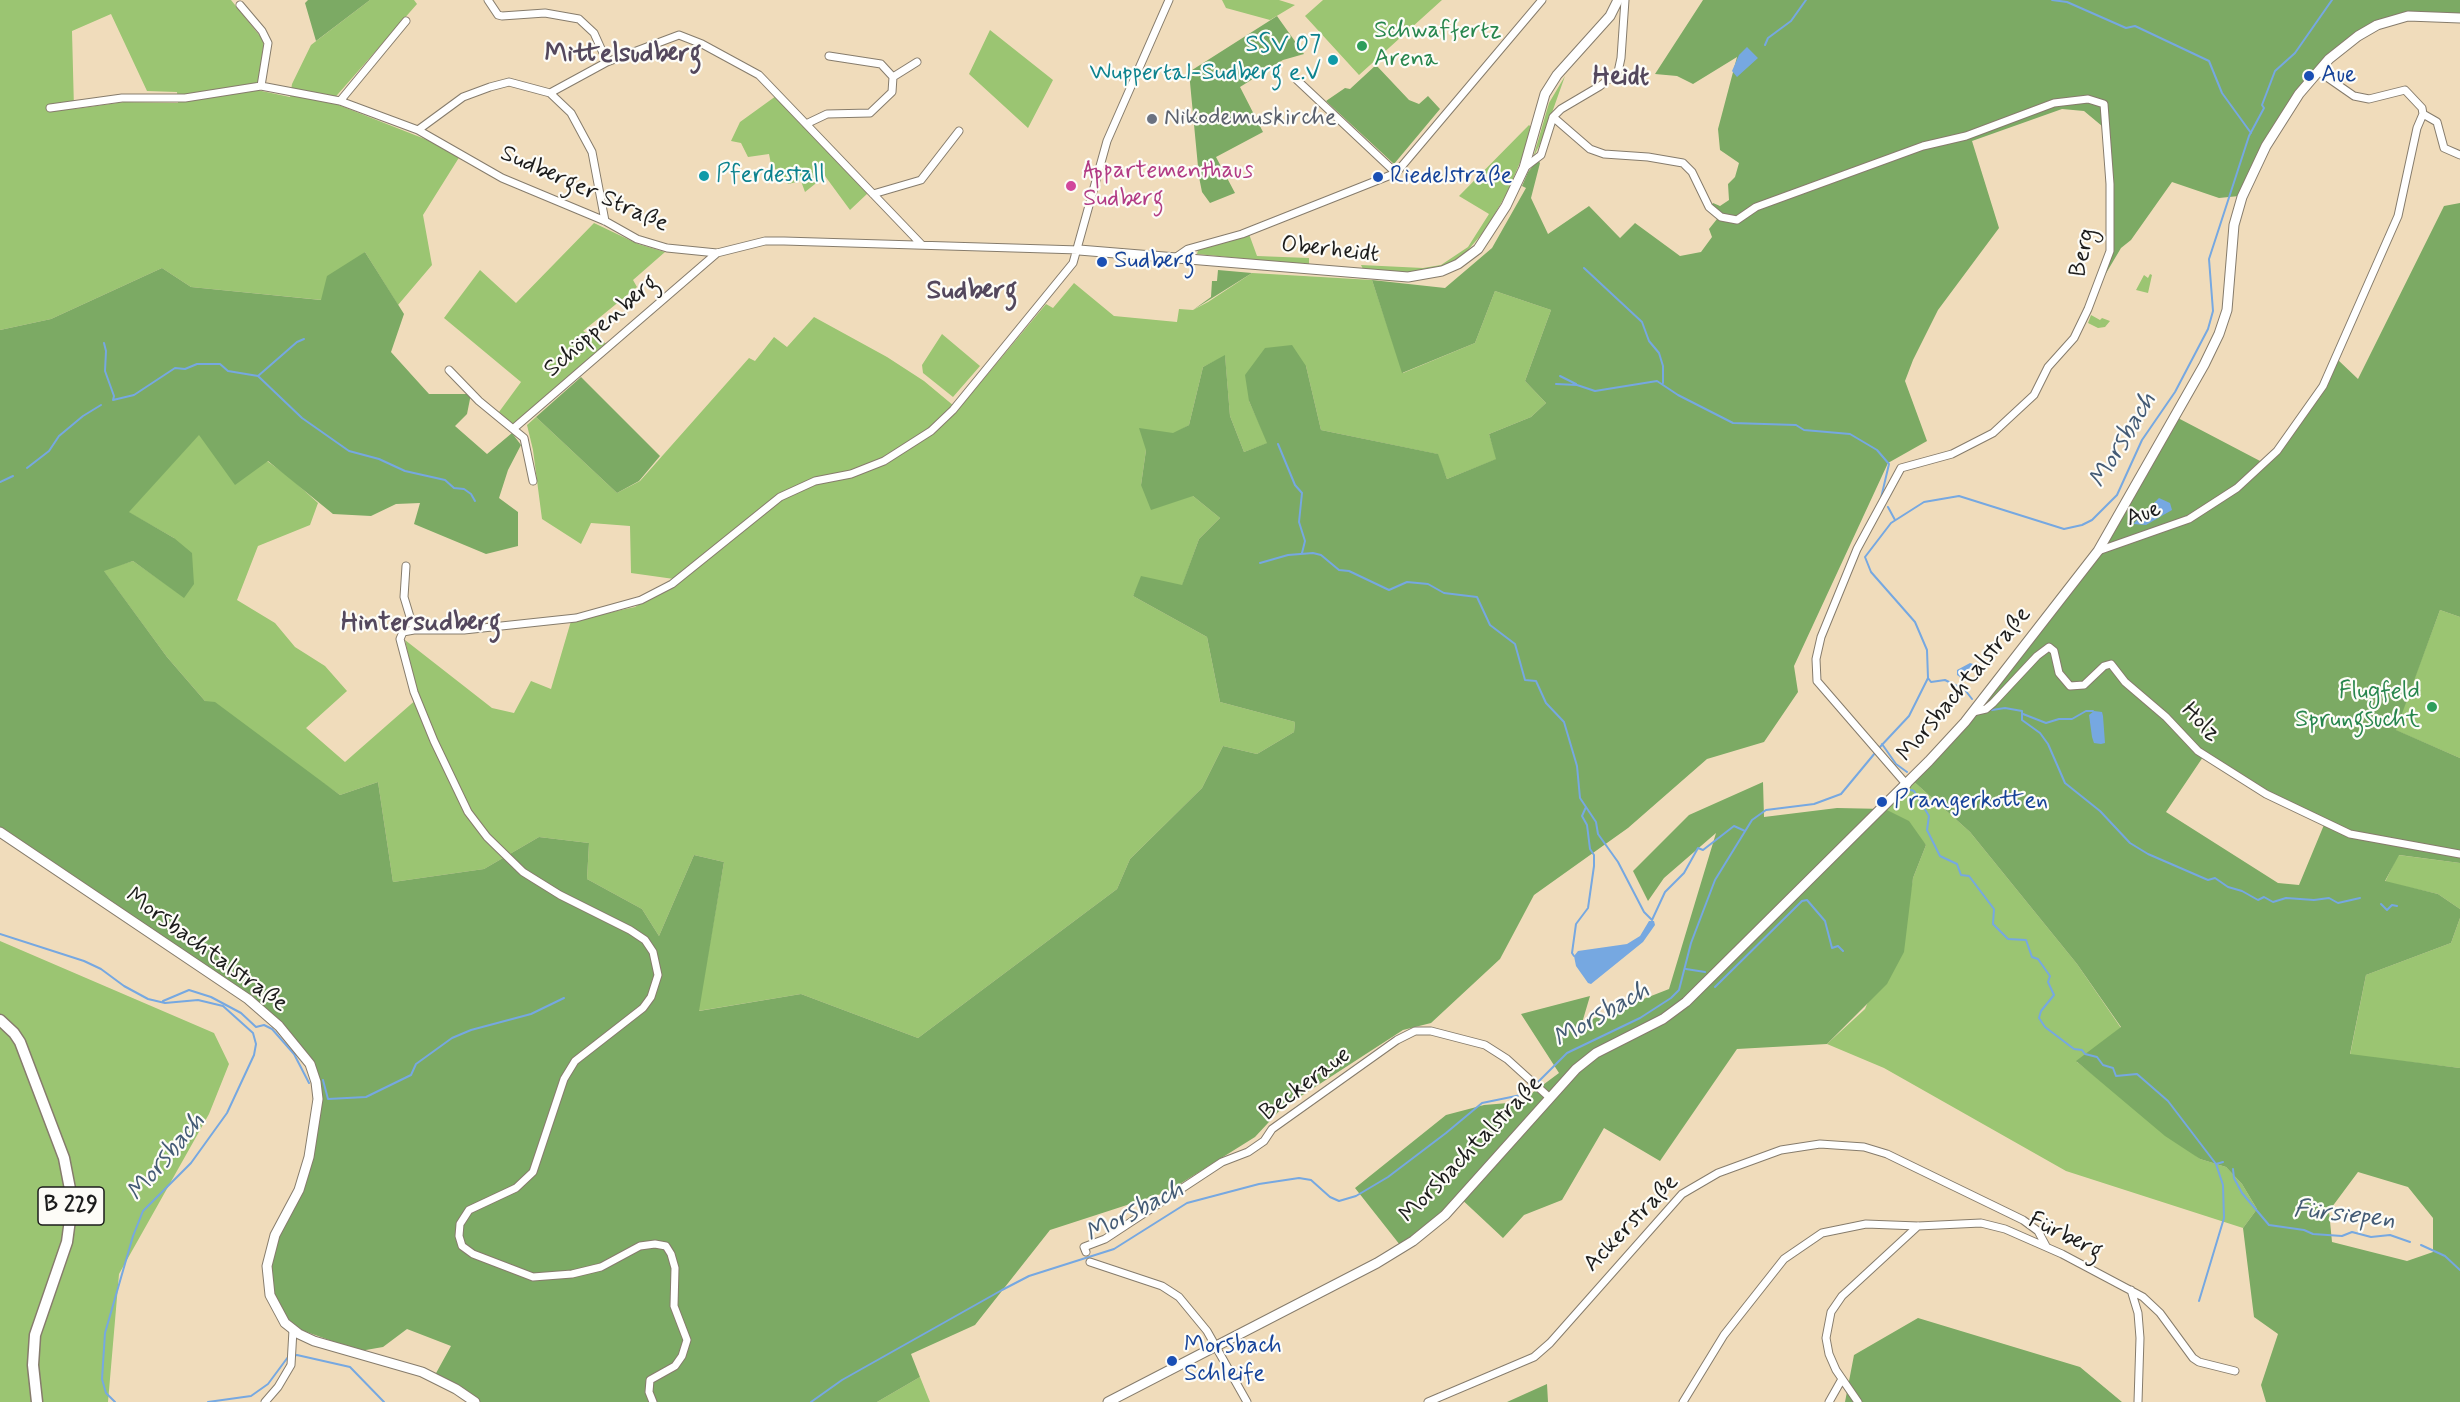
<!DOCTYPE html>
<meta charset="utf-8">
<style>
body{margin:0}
canvas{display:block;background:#f0dcbb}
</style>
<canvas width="2460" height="1402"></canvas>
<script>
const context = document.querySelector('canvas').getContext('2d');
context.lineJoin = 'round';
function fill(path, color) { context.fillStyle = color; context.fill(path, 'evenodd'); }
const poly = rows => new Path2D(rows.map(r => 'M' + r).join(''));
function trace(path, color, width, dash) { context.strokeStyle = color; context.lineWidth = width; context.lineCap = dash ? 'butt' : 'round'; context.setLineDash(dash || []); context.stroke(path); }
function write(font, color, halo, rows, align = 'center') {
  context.font = font + ' Mynerve,sans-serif'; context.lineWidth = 4.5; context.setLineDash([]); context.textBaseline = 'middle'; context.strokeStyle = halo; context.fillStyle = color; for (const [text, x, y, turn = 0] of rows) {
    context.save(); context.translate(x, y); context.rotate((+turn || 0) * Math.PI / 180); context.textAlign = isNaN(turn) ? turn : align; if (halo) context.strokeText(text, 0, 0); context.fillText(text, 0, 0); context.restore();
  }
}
fill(poly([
 [0,0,231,0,264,41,257,90,290,97,292,84,311,45,370,0,414,0,417,4,331,102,430,141,460,156,423,215,432,265,398,305,365,252,322,300,191,287,162,268,51,319,0,330],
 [111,14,147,91,177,92,178,103,124,102,74,109,72,31],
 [1222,0,1279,0,1295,5,1270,20,1226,8],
 [1323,0,1442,0,1359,75,1305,16],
 [990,30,1053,80,1028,128,969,74],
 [1565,76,1543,138,1533,158,1549,103],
 [776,96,868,193,850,210,825,176,805,192,801,181,788,184,771,164,769,154,748,157,741,143,731,141,740,122],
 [1529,125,1531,127,1524,153,1507,193,1486,229,1463,256,1442,268,1406,273,1363,269,1361,265,1423,268,1441,265,1468,247,1489,214,1459,196],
 [594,223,638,244,665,252,633,280,637,287,583,331,607,344,514,425,499,412,521,382,444,318,480,270,516,303],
 [1249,234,1257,256,1309,258,1309,265,1197,254,1198,250],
 [1252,273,1372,280,1403,373,1475,343,1495,291,1551,310,1525,381,1546,403,1531,417,1489,434,1497,459,1447,479,1437,454,1321,430,1306,366,1249,401,1268,443,1244,452,1230,416,1225,356,1203,367,1189,425,1146,450,1141,485,1193,496,1220,518,1199,539,1182,586,1142,577,1133,596,1207,637,1220,702,1295,722,1294,732,1257,754,1223,746,1202,788,1130,859,1117,889,918,1038,801,994,698,1011,724,862,694,855,659,936,642,909,587,879,589,843,539,837,484,869,393,882,378,782,340,795,205,701,167,657,103,570,133,561,184,597,174,538,128,512,199,434,267,461,288,476,318,503,310,525,258,546,237,600,275,623,295,647,325,666,347,691,306,728,345,762,418,698,405,640,492,708,514,713,531,681,551,689,571,621,635,607,702,563,674,579,631,573,630,526,591,523,581,544,542,519,533,450,527,425,536,417,617,493,640,481,749,358,755,361,774,337,787,347,814,317,887,357,924,381,954,406,972,393,1046,304,1053,308,1074,283,1114,316,1177,322,1179,309,1193,310,1208,302],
 [2150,274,2152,275,2148,293,2136,290,2144,275,2148,278],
 [2091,315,2100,320,2102,318,2110,321,2105,327,2098,328,2088,323],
 [942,334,980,366,953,397,923,373,922,365],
 [2440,610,2460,617,2460,758,2395,730],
 [1912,780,1970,832,2077,964,2121,1028,2077,1062,2200,1159,2226,1167,2242,1184,2257,1209,2243,1228,2066,1171,1884,1068,1827,1044,1865,1009,1908,907,1913,878,1926,845,1885,809],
 [2398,855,2460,863,2460,909,2438,894,2385,882],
 [2460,918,2460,1068,2350,1055,2366,975,2451,943],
 [0,941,214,1033,229,1064,209,1114,119,1274,108,1402,0,1402],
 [920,1377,930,1402,877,1402]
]), '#9bc572');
fill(poly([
 [308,0,370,0,316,41,305,3],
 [1703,0,2460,0,2460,14,2394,15,2316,70,2239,196,2219,198,2172,182,2131,240,2121,248,2105,275,2112,251,2113,215,2111,174,2102,126,2084,111,2062,109,1972,141,1999,228,1938,310,1913,360,1905,381,1927,441,1888,463,1794,666,1798,692,1764,742,1707,759,1628,828,1534,895,1500,959,1431,1023,1403,1030,1281,1109,1255,1137,1167,1192,1050,1230,975,1325,911,1354,920,1377,877,1402,474,1402,435,1375,451,1346,407,1329,383,1347,360,1351,301,1330,287,1320,272,1291,271,1260,318,1132,319,1079,284,1025,247,993,0,836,0,330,51,319,162,268,191,287,321,300,327,276,365,252,404,314,391,352,429,394,471,394,467,414,455,426,487,454,512,433,521,445,508,470,499,498,518,512,518,546,486,554,414,524,420,503,396,504,371,516,333,514,268,461,235,485,199,435,129,512,174,538,192,553,194,584,184,598,133,561,104,571,167,657,205,701,215,702,340,795,378,782,393,882,484,869,539,837,589,843,587,879,642,909,659,936,694,855,724,862,699,1011,801,994,918,1038,1117,889,1130,859,1202,788,1223,746,1257,754,1294,732,1295,722,1220,702,1207,637,1133,596,1141,576,1182,585,1199,539,1220,518,1193,496,1151,510,1141,485,1146,450,1139,428,1173,433,1189,425,1203,367,1225,355,1230,416,1244,452,1267,443,1249,401,1245,375,1265,348,1292,345,1306,366,1321,430,1438,454,1447,479,1496,459,1489,434,1531,417,1546,403,1525,381,1551,310,1495,291,1475,343,1402,373,1372,280,1445,288,1492,248,1526,188,1522,186,1528,172,1538,160,1540,163,1531,198,1548,234,1589,206,1620,238,1635,223,1680,256,1701,252,1712,237,1709,229,1717,219,1708,209,1713,203,1720,206,1729,200,1728,184,1735,177,1739,163,1720,150,1718,129,1737,57,1693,84,1677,76,1655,74],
 [1277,16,1304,54,1283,60,1240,87,1263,132,1216,157,1235,193,1210,203,1202,192,1199,177,1189,72],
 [1376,65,1409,100,1419,104,1428,96,1440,109,1394,164,1326,101,1345,88,1350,89],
 [2460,203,2460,617,2440,610,2396,730,2460,758,2460,863,2399,855,2385,881,2438,894,2460,909,2460,918,2451,943,2366,975,2350,1054,2460,1068,2460,1402,2266,1402,2261,1385,2278,1334,2254,1317,2243,1228,2257,1209,2242,1184,2226,1167,2200,1159,2165,1136,2076,1061,2121,1027,2077,964,1970,832,1912,780,2101,553,2178,418,2262,462,2295,432,2317,399,2337,359,2358,379,2444,206],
 [2205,754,2266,791,2326,820,2299,885,2278,883,2166,812],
 [2358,1172,2408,1187,2433,1218,2433,1252,2407,1261,2332,1242,2329,1211],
 [1218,270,1252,273,1193,310,1211,297,1212,281,1217,281],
 [581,377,660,456,639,481,617,493,536,417],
 [1763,782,1764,817,1837,808,1885,809,1909,821,1926,845,1913,878,1904,952,1887,984,1827,1044,1737,1049,1660,1161,1604,1128,1562,1200,1524,1215,1503,1238,1457,1195,1441,1213,1400,1245,1355,1188,1446,1115,1484,1105,1520,1102,1559,1073,1521,1014,1590,996,1582,1023,1669,989,1716,833,1664,878,1648,901,1633,871,1689,815],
 [1918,1318,2080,1367,2122,1402,1845,1402,1854,1355],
 [1547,1384,1548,1402,1507,1402]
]), '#7caa64');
fill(poly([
 [1747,47,1758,58,1737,77,1732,71,1739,55],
 [2159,498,2170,503,2172,510,2146,525,2133,524],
 [1970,663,1973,664,1973,670,1960,677,1957,675,1957,670],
 [2094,711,2102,712,2103,716,2105,743,2101,744,2094,743,2092,737,2089,715],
 [1649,921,1654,921,1655,925,1643,942,1591,984,1588,983,1576,966,1574,956,1578,951,1627,944,1640,936]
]), '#76a8e1');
trace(poly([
 [2052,0,2067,2,2126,28,2135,26,2209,61,2222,93,2251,133],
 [1765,45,1768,38,1791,21,1806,0],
 [1584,268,1642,322,1649,341,1659,353,1663,366,1663,383],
 [104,343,106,351,105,371,114,396,113,400,134,395,175,368,185,369,197,364,220,364,228,371,258,376,297,342,304,339],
 [258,376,302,418,349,451,379,459,405,471,445,480,454,488,464,489,471,494,475,501],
 [1560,376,1576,384],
 [1556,384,1577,385,1595,391,1657,381,1678,395,1733,423,1796,425,1804,430,1850,434,1877,450,1889,464,1881,498],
 [1278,444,1295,485,1302,493,1299,522,1305,541,1302,553],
 [27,468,49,451,59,436,83,416,101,405],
 [0,482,13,476],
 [1888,507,1895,520],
 [1260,563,1288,555,1313,553,1321,555,1339,570,1349,571,1389,590,1407,582,1428,584,1444,593,1477,597,1490,625,1515,644,1525,680,1536,681,1546,703,1564,722,1577,766,1580,798,1596,822,1598,834,1618,862,1644,912,1652,920,1665,892,1684,873,1698,848,1703,850,1734,826,1745,831],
 [1961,676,1961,688],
 [1928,678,1931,682,1945,680,1965,690,1972,699],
 [1992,710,2005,708,2022,711,2022,720,2040,733,2048,744,2065,783,2100,811,2130,843,2148,854,2208,880,2215,878,2228,887,2242,891,2258,900,2264,897,2273,902,2286,898,2314,900,2329,898,2338,903,2360,898],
 [2023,714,2046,723,2059,719,2072,719,2086,711,2093,711],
 [1882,744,1896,764,1907,772],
 [1879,748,1909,716,1928,678,1927,650,1915,622,1871,572,1865,557,1891,523,1924,502,1959,496,2064,529,2082,525,2092,520,2117,495,2142,440,2175,392,2208,329,2213,311,2209,259,2249,136,2264,108,2262,105,2275,71,2295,53,2332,0],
 [1911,790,1914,791,1929,816,1927,830,1940,856,1957,864,1961,875,1969,876,1994,909,1993,924,2008,939,2026,940,2032,957,2038,959,2050,976,2048,982,2054,995,2041,1011,2039,1018,2045,1027,2074,1049,2082,1050,2085,1054,2097,1057,2103,1065,2113,1068,2116,1076,2137,1074,2168,1101,2216,1164,2223,1185,2224,1218,2199,1301],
 [2381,904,2387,910,2392,905,2397,906],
 [0,934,84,961,101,969,124,986,148,999,165,1003,198,1000,223,1006,253,1033,256,1044,254,1055,227,1113,191,1163,143,1211,133,1236,105,1333,102,1379,106,1393,115,1402],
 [1574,956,1572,953,1576,924,1588,908,1594,866,1594,855,1590,849,1587,825,1582,816,1586,807],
 [1686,969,1705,972],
 [1715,987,1802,901,1807,900,1825,921,1832,948,1838,946,1843,951],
 [163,1001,189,990,211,997,241,1013,256,1027,264,1025,272,1029,294,1054,309,1083],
 [323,1080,328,1099,366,1097,411,1075,416,1064,452,1038,471,1030,531,1014,564,998],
 [2216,1164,2223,1162],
 [2233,1169,2234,1178,2242,1193,2269,1225,2304,1230,2313,1234,2342,1236,2352,1232,2371,1237,2390,1235,2410,1242],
 [2421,1245,2445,1256,2460,1270],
 [208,1402,251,1396,268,1384,288,1357,297,1355,350,1367,384,1402],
 [811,1402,842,1380,1002,1290,1029,1276,1114,1249,1187,1203,1259,1184,1299,1178,1311,1180,1330,1197,1339,1201,1356,1196,1388,1177,1446,1133,1482,1103,1521,1095,1534,1086,1567,1053,1640,1018,1671,998,1679,990,1691,943,1715,880,1752,820,1766,810,1814,804,1841,794,1875,753]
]), '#76a8e1', 2);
const street = poly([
 [488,0,498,15,502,16,545,13,579,19,594,33,607,62],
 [240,5,262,31,268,43,261,86],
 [893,77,917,62],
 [1297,80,1396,173],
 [550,93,571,113,592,152,605,221],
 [340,101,406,21],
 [50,108,122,98,185,98,261,86,340,101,418,130,502,178,605,221,637,239,667,248,717,253,765,241,784,241,1079,250],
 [2423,114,2437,122,2444,148,2460,155],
 [1553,117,1590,149,1604,154,1648,157,1683,163,1692,172,1709,207,1721,217,1737,220,1756,207,1923,146,1966,136,2054,103,2088,99,2104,104,2110,184,2110,251,2088,309,2074,338,2048,367,2034,395,1993,433,1952,454,1901,468,1857,549,1821,637,1816,659,1817,681,1907,785],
 [806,124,827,114,870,113,892,92,893,77,881,64,829,56],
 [418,130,463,97,490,87,509,82,550,93,607,62,679,35,702,44,759,75,922,245],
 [1524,168,1541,155,1553,117,1561,109,1600,86,1618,72,1621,58,1625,0],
 [873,194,921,180,959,131],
 [1175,258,1188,249,1242,234,1396,173,1542,0],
 [449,370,479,401,513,429],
 [533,481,524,438,513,429,717,253],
 [2098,551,2189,519,2237,488,2277,451,2323,386,2398,216,2417,128,2423,114,2422,108,2405,90,2369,99,2354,96,2318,71],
 [406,566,404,597,414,630],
 [1973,712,1986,709,1993,703,2037,656,2049,647,2054,651,2059,673,2070,686,2084,685,2104,666,2111,664,2125,682,2166,717,2198,751,2266,794,2350,834,2460,854],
 [1086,1252,1084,1247,1105,1239,1222,1162,1248,1152,1264,1141,1272,1129,1397,1040,1415,1031,1431,1031,1485,1045,1507,1059,1550,1098],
 [1090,1262,1162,1286,1179,1297,1207,1331,1247,1402],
 [2131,1290,2138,1313,2140,1338,2138,1402],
 [265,1402,278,1387,291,1365,293,1330],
 [653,1402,649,1392,650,1380,675,1366,682,1356,687,1340,674,1306,675,1268,671,1254,666,1246,655,1244,640,1246,601,1267,572,1274,533,1277,473,1254,462,1246,459,1236,460,1224,469,1210,516,1188,533,1172,564,1079,575,1061,643,1008,651,997,658,975,653,952,645,940,630,930,560,895,523,872,487,837,468,812,434,741,414,692,400,639,403,632,414,630,464,630,576,618,641,600,672,584,780,497,815,481,851,474,884,461,931,431,953,410,1073,263,1107,141,1169,0],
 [1428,1402,1534,1357,1550,1343,1682,1194,1718,1173,1781,1150,1820,1144,1864,1147,1887,1154,2023,1220,2038,1231,2046,1246],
 [1683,1402,1724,1335,1784,1259,1822,1233,1866,1224,1918,1226,1981,1223,2005,1229,2062,1254,2143,1297,2160,1313,2193,1358,2199,1362,2235,1371],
 [1829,1402,1842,1379],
 [1858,1402,1836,1370,1829,1354,1826,1338,1831,1312,1842,1296,1918,1226]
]);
const secondary = poly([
 [1079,250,1408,277,1442,271,1458,264,1478,249,1506,206,1524,168,1545,94,1557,75,1610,16,1618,0],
 [0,832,248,999,279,1026,310,1064,316,1082,318,1099,309,1157,299,1190,275,1235,267,1266,270,1295,285,1323,299,1334,314,1341,422,1372,456,1389,475,1402],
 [1108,1402,1377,1263,1413,1241,1445,1215,1576,1069,1596,1053,1663,1019,1686,1002,1929,761,1965,722,2098,551,2204,365,2219,334,2227,310,2234,225,2242,197,2266,146,2299,94,2329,59,2358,36,2377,25,2408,16,2460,18]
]);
const primary = poly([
 [0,1020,14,1033,20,1042,64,1158,70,1189,71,1212,67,1242,35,1335,33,1365,37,1402]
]);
trace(street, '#867c6c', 9);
trace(secondary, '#867c6c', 11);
trace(primary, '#867c6c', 13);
trace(street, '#fff', 7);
trace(secondary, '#fff', 9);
trace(primary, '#fff', 10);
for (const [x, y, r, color] of [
 [1362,46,6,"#2e9e5b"],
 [1333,60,6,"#0f9aa8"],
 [2309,76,6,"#1a4fb4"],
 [1152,119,6,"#6b7280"],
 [704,176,6,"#0f9aa8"],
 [1378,177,6,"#1a4fb4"],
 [1071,186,6,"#d1479c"],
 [1102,262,6,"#1a4fb4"],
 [2432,707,6,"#2e9e5b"],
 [1882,802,6,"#1a4fb4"],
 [1172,1361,6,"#1a4fb4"]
]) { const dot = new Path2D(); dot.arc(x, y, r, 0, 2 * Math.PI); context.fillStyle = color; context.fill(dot); trace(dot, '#fdfcf7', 2); }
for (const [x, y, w] of [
 [71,1206,66]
]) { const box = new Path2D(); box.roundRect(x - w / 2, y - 19, w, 38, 4.5); context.fillStyle = '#fdfcf7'; context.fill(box); trace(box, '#1c1c1c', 1.5); }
write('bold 22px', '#1c1c1c', null, [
 ["B 229",71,1206]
]);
write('24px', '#27864d', '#fdfcf7', [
 ["Schwaffertz",1374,32],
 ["Arena",1374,60],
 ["Flugfeld",2420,693,"right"],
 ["Sprungsucht",2420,721,"right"]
], 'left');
write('24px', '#0d838f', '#fdfcf7', [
 ["SSV 07",1321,46],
 ["Wuppertal-Sudberg e.V",1321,74],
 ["Pferdestall",716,176,"left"]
], 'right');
write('24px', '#164399', '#fdfcf7', [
 ["Aue",2321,76],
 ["Riedelstraße",1390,177],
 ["Sudberg",1114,262],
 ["Prangerkotten",1894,802],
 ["Morsbach",1184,1347],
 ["Schleife",1184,1375]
], 'left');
write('24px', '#5b616d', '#fdfcf7', [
 ["Nikodemuskirche",1164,119]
], 'left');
write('24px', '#b23c85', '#fdfcf7', [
 ["Appartementhaus",1083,172],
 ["Sudberg",1083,200]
], 'left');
write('24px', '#1c1c1c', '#fdfcf7', [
 ["Sudberger Straße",584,190,24],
 ["Oberheidt",1330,251,6],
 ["Berg",2084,253,-78],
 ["Schöppenberg",602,327,-41],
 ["Aue",2144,515,-20],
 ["Morsbachtalstraße",1965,685,-50],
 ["Holz",2200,723,44],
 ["Morsbachtalstraße",206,951,36],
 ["Beckeraue",1306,1085,-37],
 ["Morsbachtalstraße",1472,1150,-46],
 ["Ackerstraße",1632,1224,-46],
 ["Fürberg",2065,1237,26]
]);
write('bold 26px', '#54485d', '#fdfcf7', [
 ["Mittelsudberg",623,56],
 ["Heidt",1621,79],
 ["Hintersudberg",421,625]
]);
write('italic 26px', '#445b75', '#fdfcf7', [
 ["Morsbach",2124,441,-59],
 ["Morsbach",1602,1016,-30],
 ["Morsbach",167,1158,-50],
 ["Morsbach",1135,1213,-27],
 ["Fürsiepen",2344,1216,6]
]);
write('bold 27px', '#54485d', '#fdfcf7', [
 ["Sudberg",972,292]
]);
</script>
